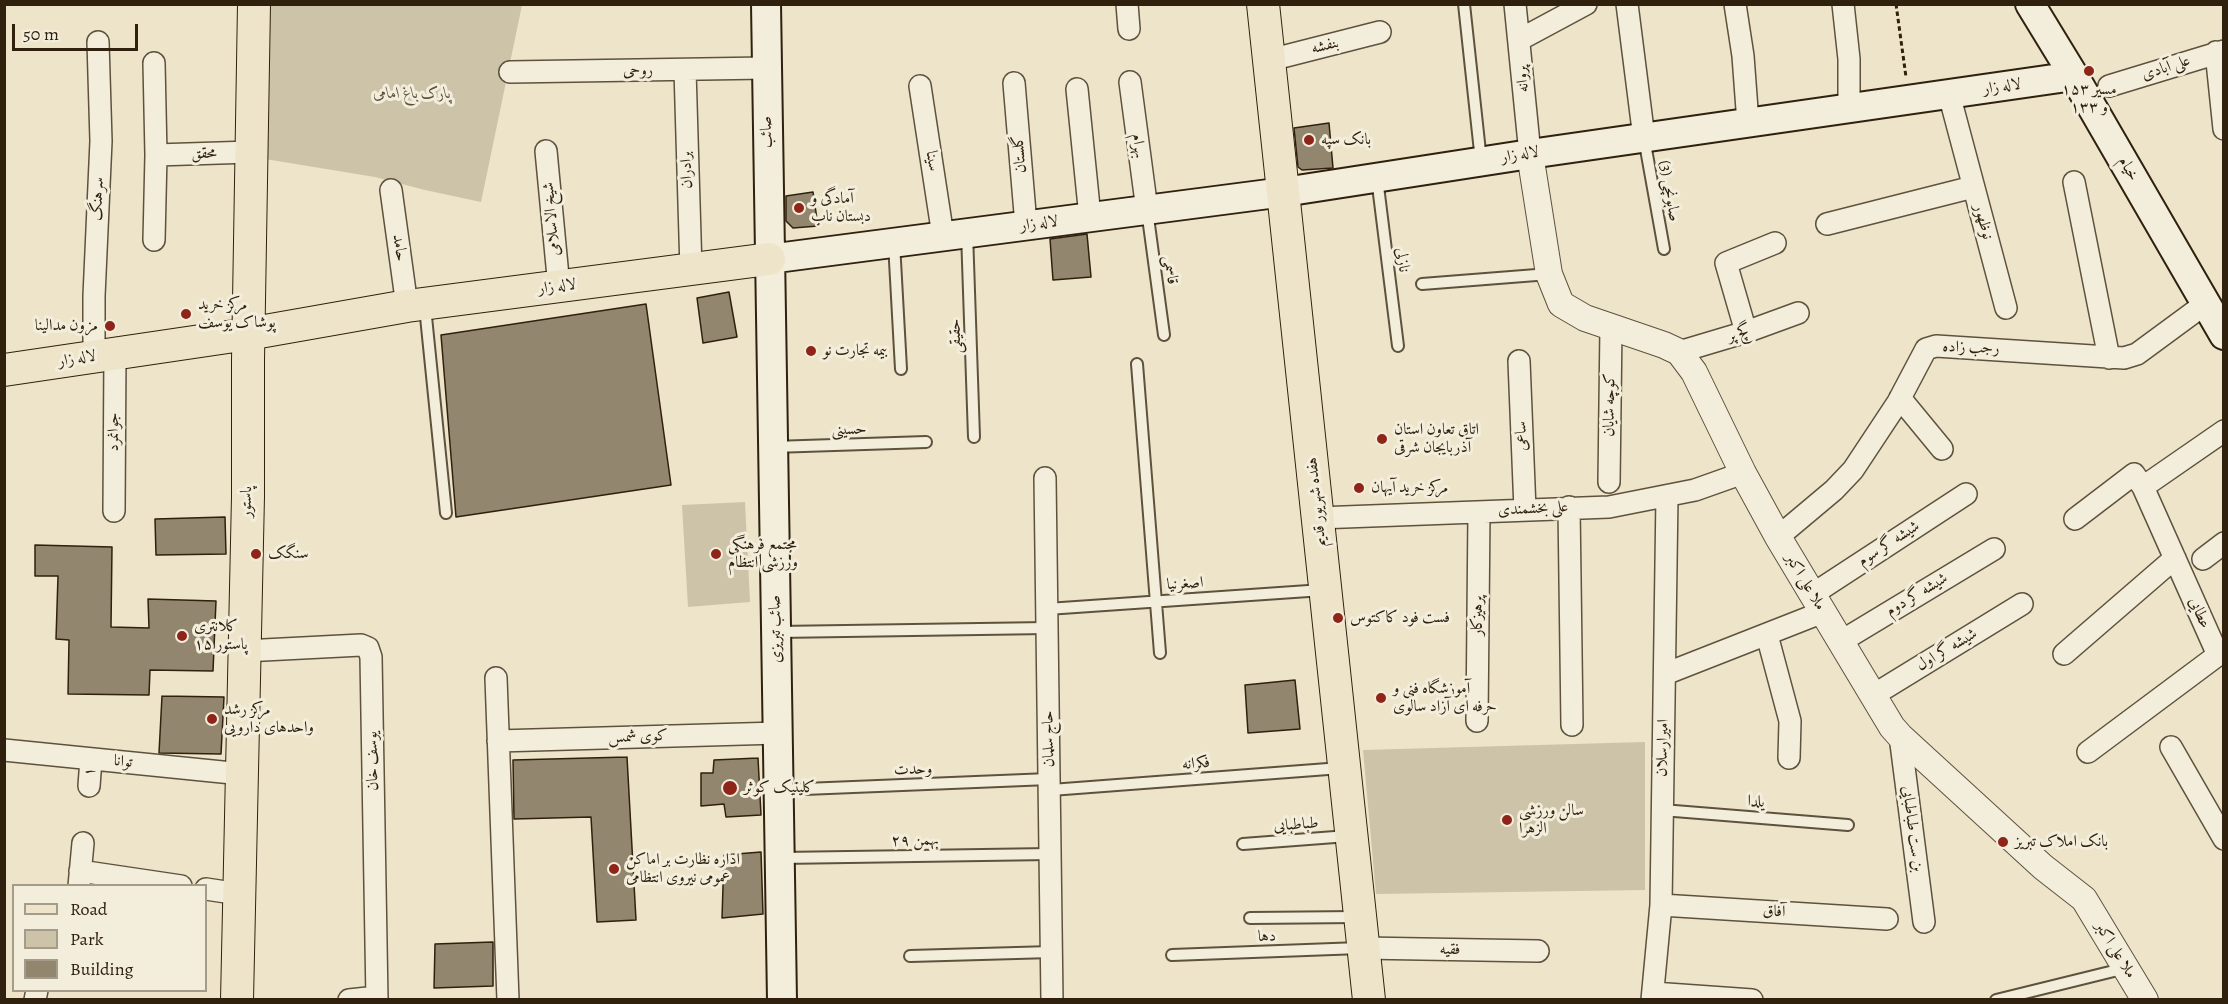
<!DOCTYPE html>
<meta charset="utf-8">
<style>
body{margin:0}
#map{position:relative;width:2228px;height:1004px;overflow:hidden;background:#ede4c9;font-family:Alegreya,serif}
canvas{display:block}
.frame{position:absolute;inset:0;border:6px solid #2f210e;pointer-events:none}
.legend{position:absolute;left:12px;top:884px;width:195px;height:108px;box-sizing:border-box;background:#f3eddc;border:2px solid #a59b8a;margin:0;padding:8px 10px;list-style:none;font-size:18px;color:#2f210e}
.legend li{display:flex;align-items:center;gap:12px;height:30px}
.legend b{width:30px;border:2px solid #a59b8a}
.scale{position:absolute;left:12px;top:24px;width:126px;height:27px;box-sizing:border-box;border:3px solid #2f210e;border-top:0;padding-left:8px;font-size:18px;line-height:21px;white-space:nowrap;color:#2f210e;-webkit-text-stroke:4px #f3eddc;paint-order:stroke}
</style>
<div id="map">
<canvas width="2228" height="1004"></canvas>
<div class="frame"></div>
<ul class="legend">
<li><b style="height:8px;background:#ede4c9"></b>Road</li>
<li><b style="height:16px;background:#cdc3a9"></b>Park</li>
<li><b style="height:16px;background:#92866f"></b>Building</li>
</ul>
<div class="scale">50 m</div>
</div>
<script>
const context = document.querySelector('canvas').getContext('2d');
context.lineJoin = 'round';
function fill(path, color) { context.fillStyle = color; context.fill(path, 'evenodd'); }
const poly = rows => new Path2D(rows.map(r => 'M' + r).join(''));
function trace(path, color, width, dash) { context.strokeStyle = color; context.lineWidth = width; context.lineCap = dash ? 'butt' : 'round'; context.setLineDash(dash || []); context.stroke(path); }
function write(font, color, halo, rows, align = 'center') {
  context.font = font + ' Alegreya,Amiri,serif'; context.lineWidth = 6; context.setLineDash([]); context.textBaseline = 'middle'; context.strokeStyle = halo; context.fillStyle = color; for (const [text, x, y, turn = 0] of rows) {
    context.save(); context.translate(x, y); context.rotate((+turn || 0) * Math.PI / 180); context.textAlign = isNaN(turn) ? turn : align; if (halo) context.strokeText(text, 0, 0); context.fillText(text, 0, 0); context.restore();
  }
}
fill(poly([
 [358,4,382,6,383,4,522,5,481,202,425,190,375,177,265,159,268,5],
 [745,502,750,602,688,607,682,505],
 [1645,742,1645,890,1376,894,1363,750]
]), '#cdc3a9');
const building = poly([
 [1329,123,1333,168,1302,170,1298,167,1294,128,1329,123],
 [813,192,818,226,793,228,786,221,786,196,813,192],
 [1087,234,1091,277,1053,280,1050,239,1087,234],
 [729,292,737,337,703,343,697,298,729,292],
 [646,304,671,485,456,517,441,335,646,304],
 [225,517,226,554,156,555,155,519,225,517],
 [35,545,112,547,111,627,149,628,148,599,216,601,213,671,150,670,149,695,68,694,69,640,56,639,58,576,35,576,35,545],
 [1295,680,1300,729,1248,733,1245,685,1295,680],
 [162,696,224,697,221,754,159,753,162,696],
 [627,757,636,920,597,922,591,817,514,819,513,760,627,757],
 [758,758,761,815,726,817,724,804,701,806,701,773,713,773,714,760,758,758],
 [761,852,763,914,722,918,724,855,761,852],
 [493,942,493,986,434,988,435,944,493,942]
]);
fill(building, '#92866f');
trace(building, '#2f210e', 1.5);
const service = poly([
 [1464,4,1481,161],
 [1644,138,1664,249],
 [1377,178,1398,346],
 [1147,210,1164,335],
 [967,233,974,437],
 [894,243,901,369],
 [1422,284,1549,274],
 [425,307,446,513],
 [1137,364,1160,653],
 [773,447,926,442],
 [1047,609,1323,590],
 [778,632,1047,628],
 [780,790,1049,779],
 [1051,790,1341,768],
 [1662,810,1848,825],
 [1243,844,1348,836],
 [781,858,1050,854],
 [1250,918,1357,917],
 [1172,955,1360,948],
 [910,956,1052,952],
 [1996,1000,2126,968]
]);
const minor = poly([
 [1127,4,1129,29],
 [1515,4,1530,154],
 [1627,4,1644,138],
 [1735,4,1743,56,1748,123],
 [1843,4,1849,59,1849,108],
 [1519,40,1586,4],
 [2216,52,2224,129],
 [1270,60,1380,32],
 [685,70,691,270],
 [510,72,766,68],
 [1130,82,1147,210],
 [1014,83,1026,225],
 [920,86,943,236],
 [2109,86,2224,51],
 [1077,89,1090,217],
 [1949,94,2006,308],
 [546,151,559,287],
 [156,155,251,152],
 [2074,182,2109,358],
 [391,190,407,306],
 [1827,224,1973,187],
 [154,240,156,155,154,63],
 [1746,332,1726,263,1775,243],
 [1679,352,1746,332,1798,313],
 [94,356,94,296,101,141,98,42],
 [1519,361,1525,510],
 [1900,398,1942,449],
 [1045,478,1052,1000],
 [1609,482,1611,327],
 [2143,487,2224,431],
 [1569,507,1572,725],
 [114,511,115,353],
 [1318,518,1609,507,1695,490,1743,473],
 [2075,519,2134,474,2143,487,2218,655,2088,752],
 [1778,537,1834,490,1853,470,1898,402,1926,349,1936,346,2124,358,2137,354,2205,304],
 [2203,559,2224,543],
 [1813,594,1966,494],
 [1767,635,1790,721,1789,758],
 [1840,642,1994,549],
 [244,651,361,645,368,648,371,657,377,1000],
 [2064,654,2175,558],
 [1665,674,1823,612],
 [496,678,508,1000],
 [1872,696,2022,604],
 [1477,721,1479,512],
 [1900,736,1924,922],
 [498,741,778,733],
 [2171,747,2224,839],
 [4,750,242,774],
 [89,786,91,759],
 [80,871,181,886],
 [79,886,83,843],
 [206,889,239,894],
 [1661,905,1887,919],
 [1363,948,1538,951],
 [1653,993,1752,1000],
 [35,1000,37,990],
 [349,1000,377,997],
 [1652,1000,1661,905,1667,496]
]);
const tertiary = poly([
 [1530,154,1549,274,1561,304,1585,318,1664,345,1679,352,1694,372,1743,473,1778,537,1892,727,1900,736,2043,867,2084,899,2145,1000]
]);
const secondary = poly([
 [766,4,782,1000],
 [2030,4,2074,76,2224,335],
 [769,259,1284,192,1530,154,2074,76]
]);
const primary = poly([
 [1263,4,1369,1000],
 [4,370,248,334,407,306,769,259],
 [237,1000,248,496,248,360,254,4]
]);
trace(service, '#5e523d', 14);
trace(minor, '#5e523d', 24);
trace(tertiary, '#5e523d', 28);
trace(secondary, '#2f210e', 32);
trace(primary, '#2f210e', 34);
trace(poly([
 [1896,4,1906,77]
]), '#2f210e', 3, [4.5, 3]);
trace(service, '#f3eddc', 10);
trace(minor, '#f3eddc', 21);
trace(tertiary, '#f3eddc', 26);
trace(secondary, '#f3eddc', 28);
trace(primary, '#ede4c9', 32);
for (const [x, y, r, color] of [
 [2089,71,6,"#8f2418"],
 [1309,140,6,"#8f2418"],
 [799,208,6,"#8f2418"],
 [186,314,6,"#8f2418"],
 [110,326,6,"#8f2418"],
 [811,351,6,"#8f2418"],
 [1382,439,6,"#8f2418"],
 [1359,488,6,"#8f2418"],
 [256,554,6,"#8f2418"],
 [716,554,6,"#8f2418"],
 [1338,618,6,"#8f2418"],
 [182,636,6,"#8f2418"],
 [1381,698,6,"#8f2418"],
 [212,719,6,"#8f2418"],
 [730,788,8,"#8f2418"],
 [1507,820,6,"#8f2418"],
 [2003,842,6,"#8f2418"],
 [614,869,6,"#8f2418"]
]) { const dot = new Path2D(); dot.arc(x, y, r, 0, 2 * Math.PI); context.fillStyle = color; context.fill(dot); trace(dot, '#f3eddc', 2); }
write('16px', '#2f210e', '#f3eddc', [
 ["بنفشه",1325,46,-14],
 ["علی آبادی",2166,68,-18],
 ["روحی",638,71,-1],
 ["پروانه",1523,79,-95],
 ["لاله زار",2002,87,-8],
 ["صائب",767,132,-91],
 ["بهرام",1138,146,83],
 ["محقق",204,154,-2],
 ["گلستان",1020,154,-95],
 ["لاله زار",1520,155,-9],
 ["سینا",932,161,81],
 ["خیام",2128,169,60],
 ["برادران",687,170,-92],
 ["صابونچی (3)",1669,191,80],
 ["سرهنگ",98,199,-88],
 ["شیخ الاسلامی",552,219,-95],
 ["نوظهور",1983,222,75],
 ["لاله زار",1039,224,-7],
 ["حامد",399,248,82],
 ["نازلی",1402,260,83],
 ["قاسمی",1170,270,82],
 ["لاله زار",557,287,-7],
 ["گچ پر",1739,334,-18],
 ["حقیقی",956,336,-92],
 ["رجب زاده",1971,348,2],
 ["لاله زار",77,359,-9],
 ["کوچه شایان",1610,405,-89],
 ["حسینی",849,430,-2],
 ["جوانمرد",114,432,-90],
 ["ساعی",1522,436,-92],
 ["پاستور",247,502,-89],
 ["هفده شهریور قدیم",1317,502,-96],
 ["علی بخشمندی",1533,509,-3],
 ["شیشه گر سوم",1889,544,-33],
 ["ملا علی اکبر",1805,582,59],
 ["اصغرنیا",1185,584,-4],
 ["شیشه گر دوم",1917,595,-31],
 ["عطایی",2199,613,66],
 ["پرهیزکار",1478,616,-89],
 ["صائب تبریزی",776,629,-91],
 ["شیشه گر اول",1947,650,-31],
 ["کوی شمس",638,737,-2],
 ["حاج سلمان",1049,739,-91],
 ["امیرارسلان",1663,748,-88],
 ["یوسف خان",373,761,-91],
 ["توانا",123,762,6],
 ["فکرانه",1196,764,-4],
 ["وحدت",913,770,-2],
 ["۱",90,772,-84],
 ["یلدا",1756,802,5],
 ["طباطبایی",1296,825,-4],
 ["بن ست طباطبایی",1912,829,83],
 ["۲۹ بهمن",915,841,-1],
 ["آفاق",1774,912,3],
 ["دها",1267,937,-2],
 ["فقیه",1450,950,1],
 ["ملا علی اکبر",2115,950,58]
]);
write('16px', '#2f210e', '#f3eddc', [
 ["مسیر ۱۵۳",2089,90,"center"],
 ["و ۱۳۳",2089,108,"center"],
 ["بانک سپه",1321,140],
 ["آمادگی و",811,199],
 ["دبستان ناب",811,217],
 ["مرکز خرید",198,305],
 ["پوشاک یوسف",198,323],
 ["مزون مدالینا",98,326,"right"],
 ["بیمه تجارت نو",823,351],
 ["اتاق تعاون استان",1394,430],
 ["آذربایجان شرقی",1394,448],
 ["مرکز خرید آیهان",1371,488],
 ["مجتمع فرهنگی",728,545],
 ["ورزشی انتظام",728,563],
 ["سنگک",268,554],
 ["فست فود کاکتوس",1350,618],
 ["کلانتری",194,627],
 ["۱۵ پاستور",194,645],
 ["آموزشگاه فنی و",1393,689],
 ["حرفه ای آزاد سالوی",1393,707],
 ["مرکز رشد",224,710],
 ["واحدهای دارویی",224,728],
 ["کلینیک کوثر",744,788],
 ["سالن ورزشی",1519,811],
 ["الزهرا",1519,829],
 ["بانک املاک تبریز",2015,842],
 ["اداره نظارت بر اماکن",626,860],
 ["عمومی نیروی انتظامی",626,878]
], 'left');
write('italic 16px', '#5e523c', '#f3eddc', [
 ["پارک باغ امامی",412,94]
]);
</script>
